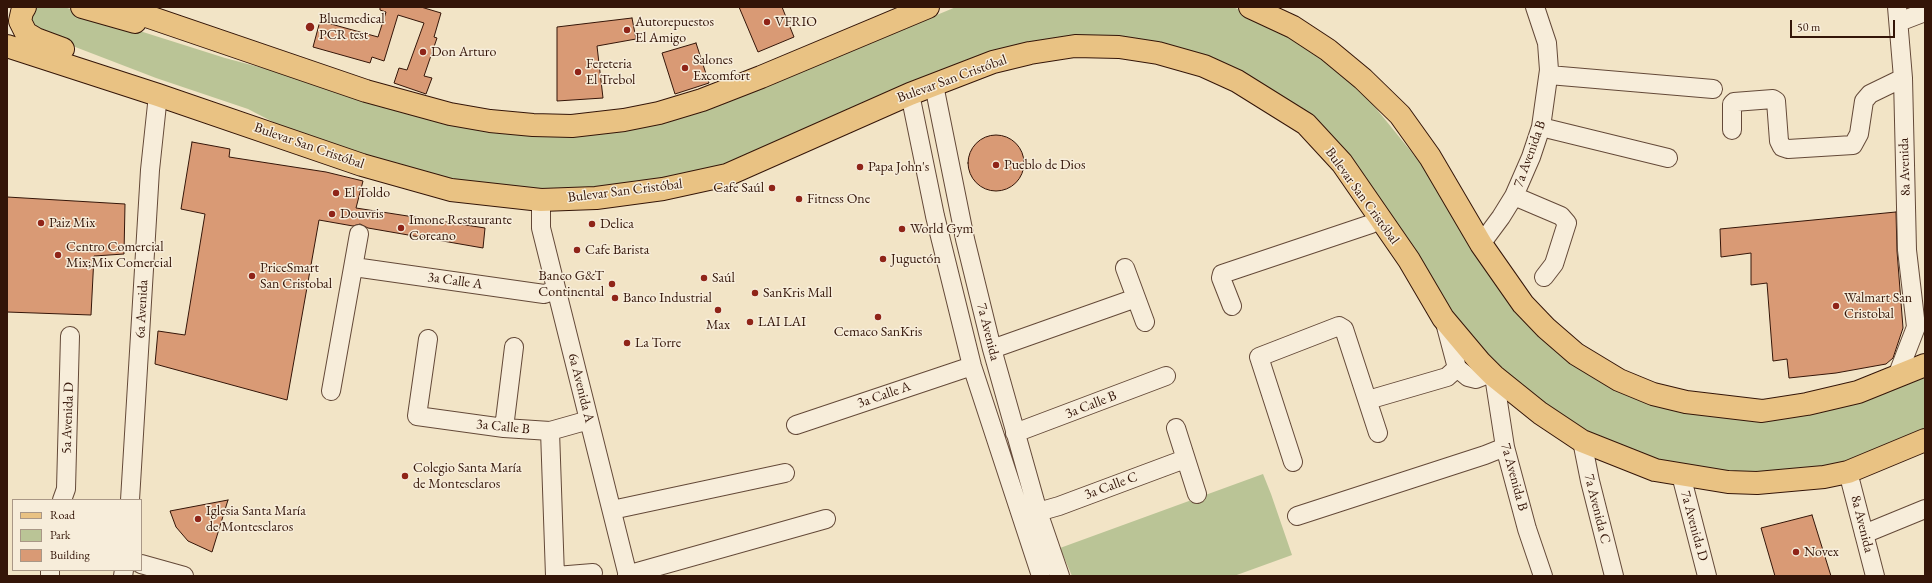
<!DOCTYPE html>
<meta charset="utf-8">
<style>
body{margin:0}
#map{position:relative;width:1932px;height:583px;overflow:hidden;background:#f2e4c6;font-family:"EB Garamond",serif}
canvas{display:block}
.frame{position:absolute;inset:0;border:8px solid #341508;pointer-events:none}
.legend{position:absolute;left:12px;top:499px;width:130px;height:72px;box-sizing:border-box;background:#f7edda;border:1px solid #a99786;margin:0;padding:5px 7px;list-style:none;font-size:12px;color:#341508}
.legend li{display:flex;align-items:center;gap:8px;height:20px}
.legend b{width:20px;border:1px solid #a99786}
.scale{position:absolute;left:1790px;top:20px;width:105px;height:18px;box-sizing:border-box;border:2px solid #341508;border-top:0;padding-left:5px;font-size:12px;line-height:14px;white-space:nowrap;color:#341508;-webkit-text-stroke:3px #f7edda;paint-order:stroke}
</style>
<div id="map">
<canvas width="1932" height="583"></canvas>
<div class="frame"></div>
<ul class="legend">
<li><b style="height:5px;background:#e9c283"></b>Road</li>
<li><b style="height:11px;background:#bac496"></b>Park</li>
<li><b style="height:11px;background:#d99a75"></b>Building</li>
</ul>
<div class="scale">50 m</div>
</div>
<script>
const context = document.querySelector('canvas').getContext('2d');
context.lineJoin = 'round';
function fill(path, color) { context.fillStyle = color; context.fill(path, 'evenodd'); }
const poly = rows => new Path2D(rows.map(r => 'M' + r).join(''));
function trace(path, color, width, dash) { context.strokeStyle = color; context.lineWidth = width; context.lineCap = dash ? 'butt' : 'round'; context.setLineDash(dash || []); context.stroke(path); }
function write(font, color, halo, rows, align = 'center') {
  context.font = font + ' "EB Garamond",serif'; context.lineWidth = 3; context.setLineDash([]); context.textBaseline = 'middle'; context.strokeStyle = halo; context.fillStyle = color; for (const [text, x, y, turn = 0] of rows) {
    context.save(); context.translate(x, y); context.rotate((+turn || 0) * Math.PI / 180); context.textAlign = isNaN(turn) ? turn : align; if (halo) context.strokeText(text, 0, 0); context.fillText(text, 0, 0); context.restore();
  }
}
fill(poly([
 [37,7,64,7,225,58,304,79,570,130,833,58,956,7,1233,7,1290,32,1357,85,1587,368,1761,417,1925,373,1925,435,1845,465,1733,477,1632,456,1547,412,1457,326,1357,173,1248,81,1083,39,723,170,658,184,540,194,458,184,308,140,248,109,156,78,31,30,30,14],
 [1263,474,1271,494,1292,555,1234,576,1072,576,1060,548]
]), '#bac496');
const building = poly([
 [380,7,421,7,441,13,434,37,437,38,424,76,432,78,426,94,394,83,399,68,407,70,424,23,398,15,384,61,372,57,370,63,313,47,320,21,378,37,386,12,380,10,380,7],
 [739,7,782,7,794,37,758,52,739,7],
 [632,18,636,39,597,46,603,98,557,101,557,27,632,18],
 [696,43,709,83,675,94,662,53,696,43],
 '968 163a28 28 0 1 1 56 0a28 28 0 1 1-56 0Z',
 [192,142,230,149,229,157,326,172,363,181,356,208,485,228,483,248,368,228,360,224,353,226,319,220,287,400,155,364,158,331,185,335,205,214,181,209,192,142],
 [7,197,125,204,124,254,94,256,91,315,7,312,7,197],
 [1896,212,1897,251,1903,328,1893,358,1886,364,1836,373,1789,378,1787,359,1773,361,1767,283,1751,285,1751,253,1721,257,1720,229,1896,212],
 [228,500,212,552,188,541,176,527,170,511,228,500],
 [1812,515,1831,576,1775,576,1761,528,1812,515]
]);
fill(building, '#d99a75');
trace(building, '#341508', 1);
const minor = poly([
 [1899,22,1925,12],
 [1549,75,1713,89],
 [934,85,965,239,992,349,1038,512,1060,576],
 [910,94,935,216,972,366,1041,576],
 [1541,127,1668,158],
 [1732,130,1732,104,1734,102,1773,99,1776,101,1779,141,1782,147,1788,149,1853,145,1859,134,1864,101,1870,94,1903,78],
 [1514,196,1561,216,1567,223,1554,264,1544,277],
 [541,200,541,228,628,576],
 [1481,244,1501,217,1514,196,1531,157,1541,127,1549,70,1547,43,1535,7],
 [354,267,544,294,556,290],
 [1125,268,1145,322],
 [1232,306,1221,278,1222,274,1371,224],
 [1444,319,1457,368,1468,377,1476,379,1491,373],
 [428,339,417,416,504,428,550,431,589,420],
 [992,349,1136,298],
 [1494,376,1505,447,1527,529,1543,576],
 [1897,376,1916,327,1907,250,1903,78,1897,7],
 [331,391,359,234],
 [1368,400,1447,377,1457,368],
 [796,425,972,366],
 [504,428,514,347],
 [1176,428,1197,494],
 [550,431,555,576],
 [1015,433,1166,376],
 [1582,441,1590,481,1614,576],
 [1293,462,1259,357,1339,326,1344,329,1378,433],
 [1848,472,1875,576],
 [1681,475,1707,576],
 [62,500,66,489,70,336],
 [130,500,150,170,158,95],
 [612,510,785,473],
 [1038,512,1059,506,1185,459],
 [1297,516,1485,455,1505,447],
 [1864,534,1925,509],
 [141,564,184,576],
 [627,575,826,519],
 [50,576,50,570],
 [123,576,124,570],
 [556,576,593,573]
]);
const major = poly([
 [25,7,22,12,20,21,26,33,36,39,63,49],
 [82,7,135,22],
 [120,7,366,91,450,114,490,121,533,125,572,126,624,120,659,113,702,100,761,77,928,7],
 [1250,7,1293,27,1328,50,1363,79,1400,115,1430,157,1481,244,1523,304,1546,328,1576,354,1619,380,1653,394,1686,402,1762,411,1807,404,1858,392,1925,365],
 [7,46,158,95,362,165,451,190,541,200,596,198,663,189,727,175,910,94,993,62,1030,53,1075,46,1119,47,1158,53,1204,66,1237,81,1306,124,1342,163,1409,260,1443,318,1480,362,1494,376,1540,413,1582,441,1655,470,1728,482,1757,483,1824,477,1848,472,1925,440]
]);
trace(minor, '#644938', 20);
trace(major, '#341508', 24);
trace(minor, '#f7edda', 18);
trace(major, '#e9c283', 22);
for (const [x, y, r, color] of [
 [767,22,4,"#8f2418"],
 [310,27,5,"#8f2418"],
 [627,30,4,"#8f2418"],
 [423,52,4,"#8f2418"],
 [685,68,4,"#8f2418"],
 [578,72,4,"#8f2418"],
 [996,165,4,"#8f2418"],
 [860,167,4,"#8f2418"],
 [772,188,4,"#8f2418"],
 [336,193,4,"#8f2418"],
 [799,199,4,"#8f2418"],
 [332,214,4,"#8f2418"],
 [41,223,4,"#8f2418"],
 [592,224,4,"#8f2418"],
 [401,228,4,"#8f2418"],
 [902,229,4,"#8f2418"],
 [577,250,4,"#8f2418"],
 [58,255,4,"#8f2418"],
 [883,259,4,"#8f2418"],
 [252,276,4,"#8f2418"],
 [704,278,4,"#8f2418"],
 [612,284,4,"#8f2418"],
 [755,293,4,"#8f2418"],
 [615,298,4,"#8f2418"],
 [1836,306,4,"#8f2418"],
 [718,310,4,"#8f2418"],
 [878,317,4,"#8f2418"],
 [750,322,4,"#8f2418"],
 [627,343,4,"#8f2418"],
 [405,476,4,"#8f2418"],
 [198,519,4,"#8f2418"],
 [1796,552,4,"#8f2418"]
]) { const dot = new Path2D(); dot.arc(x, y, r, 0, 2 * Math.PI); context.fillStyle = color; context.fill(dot); trace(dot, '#f7edda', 1.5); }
write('14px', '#341508', '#f7edda', [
 ["Bluemedical",319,19],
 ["PCR test",319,35],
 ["Autorepuestos",635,22],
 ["El Amigo",635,38],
 ["VFRIO",775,22],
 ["Don Arturo",431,52],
 ["Salones",693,60],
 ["Excomfort",693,76],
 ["Fereteria",586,64],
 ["El Trebol",586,80],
 ["Pueblo de Dios",1004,165],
 ["Papa John's",868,167],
 ["Cafe Saúl",764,188,"right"],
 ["El Toldo",344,193],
 ["Fitness One",807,199],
 ["Douvris",340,214],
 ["Imone Restaurante",409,220],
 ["Coreano",409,236],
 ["Paiz Mix",49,223],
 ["Delica",600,224],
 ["World Gym",910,229],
 ["Centro Comercial",66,247],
 ["Mix;Mix Comercial",66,263],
 ["Cafe Barista",585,250],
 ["Juguetón",891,259],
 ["PriceSmart",260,268],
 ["San Cristobal",260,284],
 ["Banco G&T",604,276,"right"],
 ["Continental",604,292,"right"],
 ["Saúl",712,278],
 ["SanKris Mall",763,293],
 ["Banco Industrial",623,298],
 ["Walmart San",1844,298],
 ["Cristobal",1844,314],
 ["LAI LAI",758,322],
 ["Max",718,325,"center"],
 ["Cemaco SanKris",878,332,"center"],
 ["La Torre",635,343],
 ["Colegio Santa María",413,468],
 ["de Montesclaros",413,484],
 ["Iglesia Santa María",206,511],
 ["de Montesclaros",206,527],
 ["Novex",1804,552]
], 'left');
write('14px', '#341508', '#f7edda', [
 ["Bulevar San Cristóbal",952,79,-20],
 ["Bulevar San Cristóbal",309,146,19],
 ["7a Avenida B",1530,154,-70],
 ["8a Avenida",1905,167,-92],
 ["Bulevar San Cristóbal",625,191,-7],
 ["Bulevar San Cristóbal",1362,196,54],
 ["3a Calle A",455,281,8],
 ["6a Avenida",142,309,-87],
 ["7a Avenida",988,332,76],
 ["6a Avenida A",581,388,76],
 ["3a Calle A",884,395,-19],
 ["3a Calle B",1091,405,-21],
 ["5a Avenida D",68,418,-88],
 ["3a Calle B",503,427,6],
 ["7a Avenida B",1514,477,75],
 ["3a Calle C",1111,486,-20],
 ["7a Avenida C",1597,509,76],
 ["8a Avenida",1862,524,76],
 ["7a Avenida D",1694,526,75]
]);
</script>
